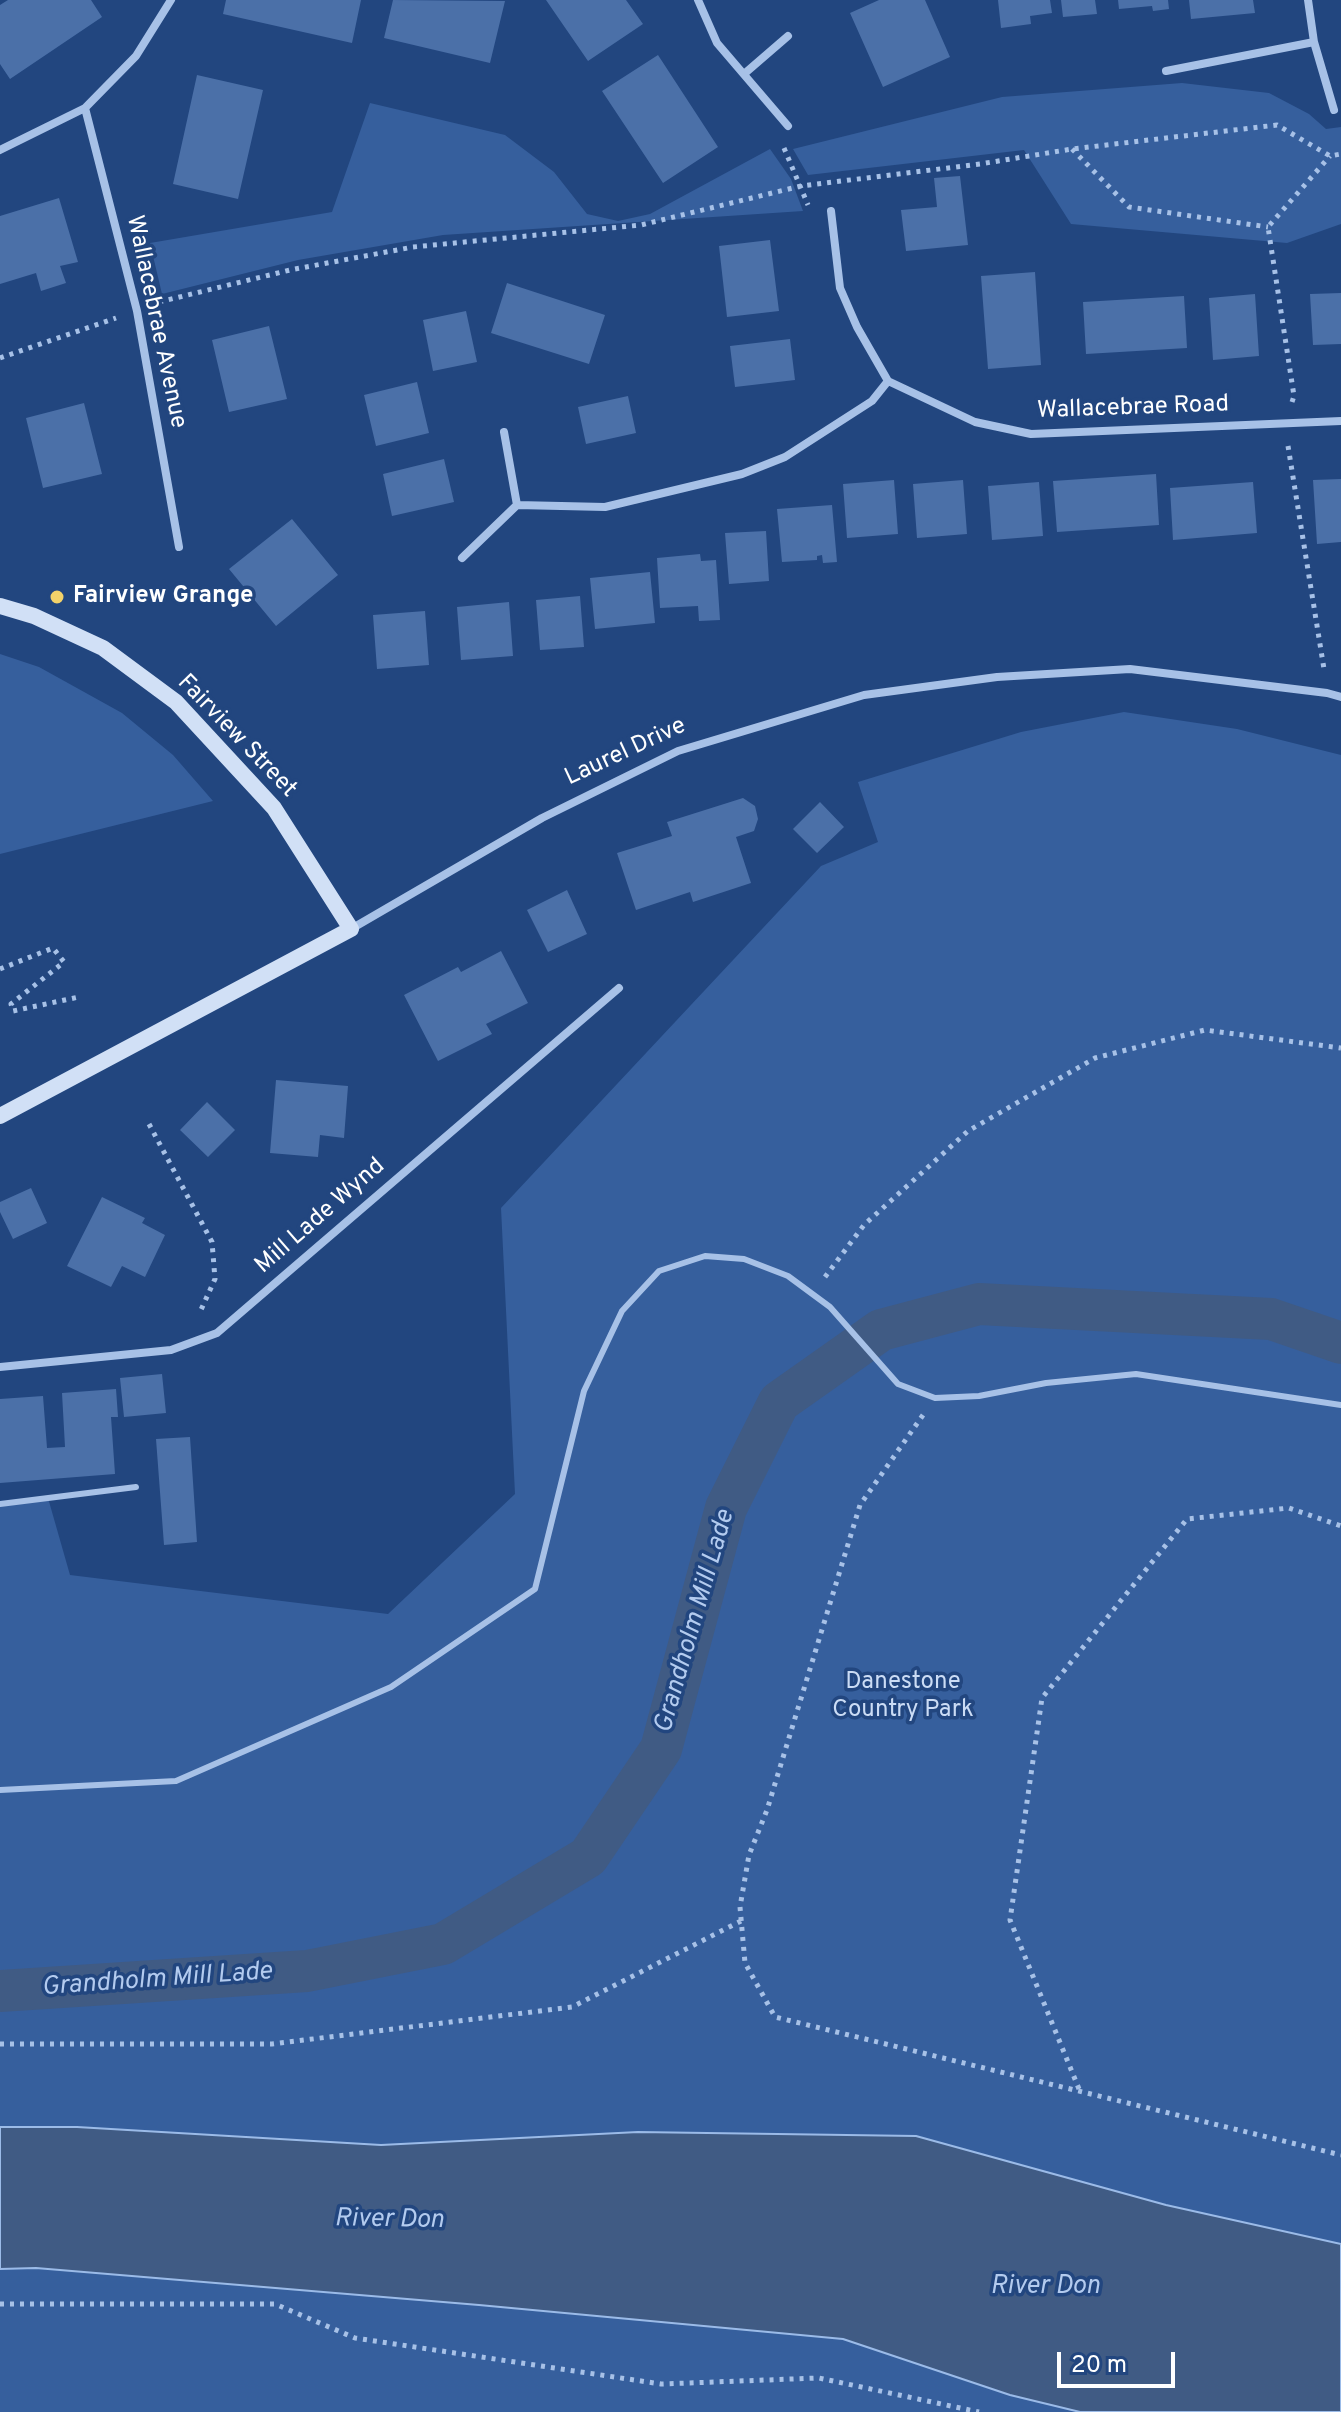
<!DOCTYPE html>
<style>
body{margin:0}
#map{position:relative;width:1341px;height:2412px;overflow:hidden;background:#22467f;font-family:Overpass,sans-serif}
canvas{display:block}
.scale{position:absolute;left:1057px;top:2352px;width:118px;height:36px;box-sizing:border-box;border:4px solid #fff;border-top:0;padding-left:10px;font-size:24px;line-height:28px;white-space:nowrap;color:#fff;-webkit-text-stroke:6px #22467f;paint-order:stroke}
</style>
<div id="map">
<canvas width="1341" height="2412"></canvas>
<div class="scale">20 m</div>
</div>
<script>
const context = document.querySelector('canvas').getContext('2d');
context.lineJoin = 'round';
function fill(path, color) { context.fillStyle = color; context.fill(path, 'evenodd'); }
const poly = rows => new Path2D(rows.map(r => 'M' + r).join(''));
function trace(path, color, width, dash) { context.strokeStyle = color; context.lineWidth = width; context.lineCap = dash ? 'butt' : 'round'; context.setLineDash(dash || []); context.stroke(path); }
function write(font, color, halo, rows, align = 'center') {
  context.font = font + ' Overpass,sans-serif'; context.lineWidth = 7; context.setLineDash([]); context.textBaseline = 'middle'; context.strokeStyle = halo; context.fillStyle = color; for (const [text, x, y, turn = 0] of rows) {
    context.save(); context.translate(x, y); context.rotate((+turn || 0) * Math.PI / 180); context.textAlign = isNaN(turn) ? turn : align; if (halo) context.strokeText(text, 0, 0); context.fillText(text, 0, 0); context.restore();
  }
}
fill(poly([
 [1182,83,1269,93,1309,114,1326,129,1341,127,1341,224,1287,243,1071,224,1024,150,808,175,793,149,1002,97],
 [370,103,505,135,554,172,587,214,618,221,650,214,770,149,791,179,803,211,443,235,298,260,162,294,150,243,332,212],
 [0,654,39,667,122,713,173,755,213,801,0,854],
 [1124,712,1237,729,1341,755,1341,2244,1166,2205,638,2132,381,2145,77,2127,0,2127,0,1504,48,1498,70,1575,388,1614,515,1494,501,1208,821,866,878,842,858,782,1021,732],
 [36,2268,479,2305,843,2339,1010,2395,1080,2412,0,2412,0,2269]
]), '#365f9d');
const water = poly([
 [0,2127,77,2127,381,2145,638,2132,916,2136,1166,2205,1341,2244,1341,2412,1080,2412,1010,2395,843,2339,479,2305,36,2268,0,2269,0,2127]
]);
fill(water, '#405b84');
trace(water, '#9bbbe8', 2);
trace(poly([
 [0,1991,307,1971,443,1944,588,1857,661,1749,726,1508,779,1402,881,1330,979,1304,1271,1319,1341,1343]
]), '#405b84', 42);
fill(poly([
 [8,0,91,0,102,17,10,79,0,64,0,5],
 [226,0,361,0,352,43,223,14],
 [393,0,505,1,490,63,384,38],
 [546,0,626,0,643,24,588,61],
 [879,0,925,0,950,57,883,87,850,13],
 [998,0,1050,0,1052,13,1030,16,1031,24,1001,28],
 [1061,0,1095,0,1097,14,1063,17],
 [1118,0,1168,0,1169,9,1153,11,1152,6,1119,9],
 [1189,0,1253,0,1255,13,1191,19],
 [658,55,718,147,663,183,602,91],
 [197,75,263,90,238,199,173,184],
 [960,176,968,245,906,251,901,210,937,207,934,178],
 [59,198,78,262,60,266,66,283,41,291,36,273,0,284,0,216],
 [770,240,779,311,727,317,719,246],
 [1035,272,1041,365,988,369,981,276],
 [507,283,605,315,589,364,491,333],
 [1341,293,1341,344,1313,345,1310,294],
 [1255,294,1259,356,1213,360,1209,298],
 [1184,296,1187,348,1086,354,1083,302],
 [466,311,477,362,433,371,423,320],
 [269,326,287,399,229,412,212,340],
 [790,339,795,380,735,387,730,346],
 [417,382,429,433,376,446,364,395],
 [628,396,636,433,586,444,578,407],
 [84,403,102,474,43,488,26,418],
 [444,459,454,502,392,516,383,474],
 [1156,474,1159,525,1057,532,1053,481],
 [1341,479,1341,542,1317,544,1313,480],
 [894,480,898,534,847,538,843,484],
 [963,480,967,534,917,538,913,484],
 [1039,482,1043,536,992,540,988,486],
 [1253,482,1257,533,1173,540,1170,488],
 [832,505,837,562,823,563,822,555,817,556,817,560,782,562,777,509],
 [292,519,338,575,276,626,229,569],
 [766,531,769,581,729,584,725,533],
 [700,554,701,561,716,560,720,620,699,621,698,606,660,608,657,558],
 [650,572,655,623,595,629,590,578],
 [580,596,584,647,540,650,536,600],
 [509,602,513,656,461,660,457,607],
 [425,611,429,665,377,669,373,615],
 [743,798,755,806,758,819,754,831,736,837,751,883,693,902,690,892,636,910,617,853,672,836,667,822],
 [820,802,844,827,817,853,793,829],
 [567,890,587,934,548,952,527,910],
 [501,951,528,1003,486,1024,492,1034,438,1061,404,995,458,967,461,972],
 [276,1080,348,1086,344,1138,320,1135,318,1157,270,1153],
 [207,1102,235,1130,208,1157,180,1130],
 [31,1188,47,1223,13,1239,0,1212,0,1202],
 [102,1197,145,1218,142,1223,165,1235,145,1277,122,1266,111,1287,67,1266],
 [162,1374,166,1413,124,1417,120,1378],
 [116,1389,118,1417,111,1417,115,1474,0,1483,0,1399,43,1396,47,1448,65,1447,62,1393],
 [190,1437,197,1542,164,1545,156,1439]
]), '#4b70a8');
trace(poly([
 [784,148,808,205],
 [1072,149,1129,207,1268,227],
 [159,302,290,270,413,247,641,225,801,186,980,164,1072,149,1277,125,1330,156,1341,154],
 [0,358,116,318],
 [1292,402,1294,396,1268,227,1330,156],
 [1288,446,1324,669],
 [0,969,53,948,64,962,11,1004,13,1011,79,997],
 [149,1124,212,1242,215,1279,200,1312],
 [825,1277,864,1225,968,1131,1095,1058,1205,1030,1341,1048],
 [923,1415,860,1505,767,1810,749,1855,740,1907,745,1963,775,2017,1341,2155],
 [0,2044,272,2044,572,2007,741,1921],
 [1079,2089,1010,1920,1042,1698,1187,1519,1289,1508,1341,1526],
 [0,2304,275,2304,355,2338,661,2384,819,2378,979,2412]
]), '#a7c1e7', 5, [4, 6]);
trace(poly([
 [0,1504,136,1487],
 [0,1790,176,1781,391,1687,535,1589,584,1391,622,1311,659,1271,705,1256,744,1259,788,1276,830,1307,898,1384,935,1398,979,1396,1046,1383,1136,1374,1341,1405]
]), '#a7c1e7', 6);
trace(poly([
 [698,0,717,43,788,126],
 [1308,0,1314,42,1334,110],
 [1166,71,1314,42],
 [744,74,788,36],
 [85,108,137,311,179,547],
 [0,150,85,108,136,56,171,0],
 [831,211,840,288,857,327,888,381,975,422,1031,434,1341,421],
 [504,432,517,505],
 [462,558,517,505,605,507,742,474,785,457,872,401,888,381],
 [351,929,542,818,678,751,864,695,997,677,1130,669,1327,693,1341,697],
 [0,1367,171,1350,217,1333,619,988]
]), '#a7c1e7', 8);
trace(poly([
 [0,606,34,616,103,648,176,702,274,808,351,929,0,1116]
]), '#d1e0f6', 16);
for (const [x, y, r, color] of [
 [57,597,8,"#f3d26a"]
]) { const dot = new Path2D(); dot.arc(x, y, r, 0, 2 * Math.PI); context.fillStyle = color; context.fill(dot); trace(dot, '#22467f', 3); }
write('24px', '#fff', '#22467f', [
 ["Wallacebrae Avenue",155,322,78],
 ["Wallacebrae Road",1133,409,-2],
 ["Fairview Street",236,737,46],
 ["Laurel Drive",626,753,-25],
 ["Mill Lade Wynd",321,1217,-41]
]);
write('bold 24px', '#fff', '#22467f', [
 ["Fairview Grange",73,597]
], 'left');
write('24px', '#cbdcf5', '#22467f', [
 ["Danestone",903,1683],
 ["Country Park",903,1711]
]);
write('italic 26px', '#b3cbef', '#22467f', [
 ["Grandholm Mill Lade",696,1622,-74],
 ["Grandholm Mill Lade",157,1981,-4],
 ["River Don",389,2221,1],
 ["River Don",1045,2288]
]);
</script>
